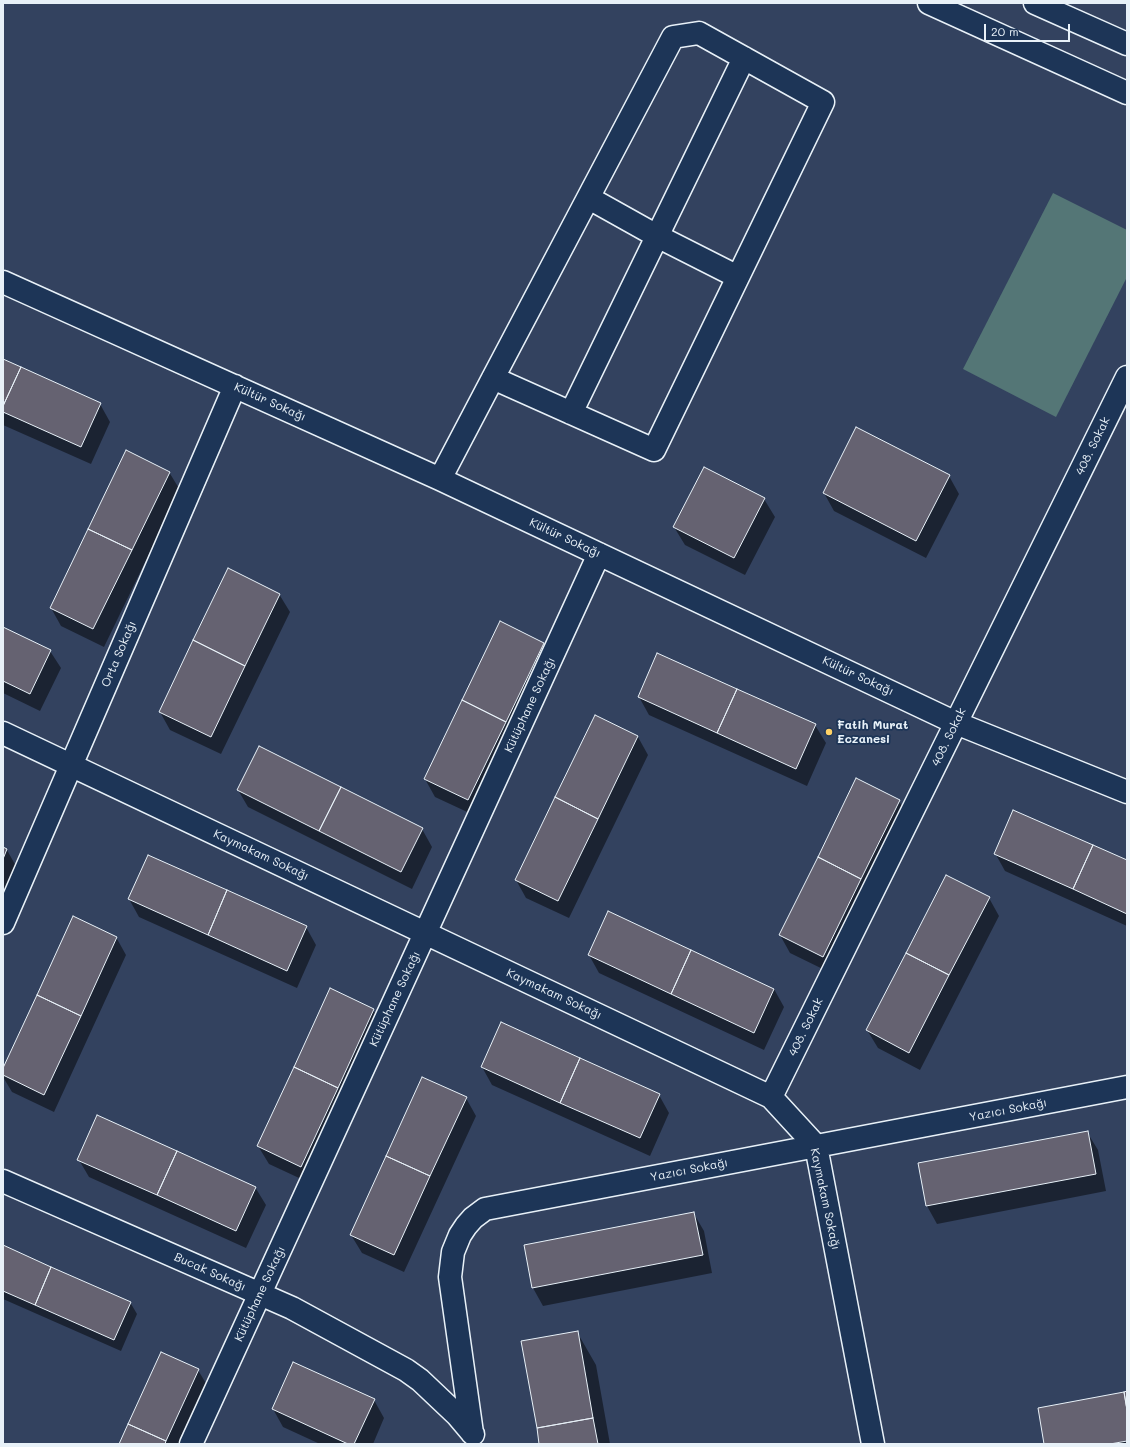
<!DOCTYPE html>
<meta charset="utf-8">
<style>
body{margin:0}
#map{position:relative;width:1130px;height:1447px;overflow:hidden;background:#33425f;font-family:Mali,sans-serif}
canvas{display:block}
.frame{position:absolute;inset:0;border:4px solid #e8f1f8;pointer-events:none}
.scale{position:absolute;left:984px;top:24px;width:86px;height:18px;box-sizing:border-box;border:2px solid #e8f1f8;border-top:0;padding-left:5px;font-size:12px;line-height:14px;white-space:nowrap;color:#e8f1f8;-webkit-text-stroke:3px #1d3557;paint-order:stroke}
</style>
<div id="map">
<canvas width="1130" height="1447"></canvas>
<div class="frame"></div>
<div class="scale">20 m</div>
</div>
<script>
const context = document.querySelector('canvas').getContext('2d');
context.lineJoin = 'round';
function fill(path, color) { context.fillStyle = color; context.fill(path, 'evenodd'); }
const poly = rows => new Path2D(rows.map(r => 'M' + r).join(''));
function trace(path, color, width, dash) { context.strokeStyle = color; context.lineWidth = width; context.lineCap = dash ? 'butt' : 'round'; context.setLineDash(dash || []); context.stroke(path); }
function write(font, color, halo, rows, align = 'center') {
  context.font = font + ' Mali,sans-serif'; context.lineWidth = 3.5; context.setLineDash([]); context.textBaseline = 'middle'; context.strokeStyle = halo; context.fillStyle = color; for (const [text, x, y, turn = 0] of rows) {
    context.save(); context.translate(x, y); context.rotate((+turn || 0) * Math.PI / 180); context.textAlign = isNaN(turn) ? turn : align; if (halo) context.strokeText(text, 0, 0); context.fillText(text, 0, 0); context.restore();
  }
}
fill(poly([
 [1053,193,1127,230,1127,277,1056,417,963,369]
]), '#547676');
fill(poly([
 [3,360,100,404,110,422,91,464,3,425],
 [169,472,180,490,104,647,61,626,51,608],
 [949,476,959,494,926,558,834,511,824,493],
 [764,499,775,517,745,575,685,545,674,527],
 [279,594,290,612,221,754,170,730,160,712],
 [3,628,50,651,61,668,40,711,3,693],
 [543,643,553,661,478,817,435,797,425,779],
 [639,697,815,725,826,743,807,786,649,715],
 [595,716,638,737,648,755,569,918,526,898,516,880],
 [238,790,422,829,432,847,412,889,248,807],
 [899,801,909,819,833,974,790,953,780,935],
 [3,848,7,850,17,868,3,898],
 [995,853,1127,862,1127,926,1005,871],
 [989,898,999,916,920,1070,878,1048,867,1030],
 [129,899,306,927,316,945,297,988,139,917],
 [116,937,126,955,54,1112,12,1092,3,1077,3,1070],
 [589,955,774,989,784,1007,764,1050,599,973],
 [373,1010,384,1027,312,1184,269,1164,258,1146],
 [482,1067,659,1095,669,1113,650,1156,492,1085],
 [466,1098,476,1116,404,1272,362,1253,351,1235],
 [1087,1132,1098,1150,1106,1191,937,1224,927,1206],
 [79,1160,255,1187,266,1205,246,1248,89,1177],
 [694,1214,704,1231,712,1273,543,1306,533,1288],
 [3,1246,130,1302,137,1314,121,1351,3,1299],
 [577,1332,596,1365,610,1444,541,1444],
 [198,1370,217,1402,198,1444,120,1444],
 [1127,1393,1127,1444,1045,1444],
 [374,1400,384,1418,373,1444,320,1444,283,1427,273,1409]
]), '#0007');
const building = poly([
 [3,359,21,367,3,406,3,359],
 [21,367,101,403,81,447,3,412,3,406,21,367],
 [856,427,950,475,916,541,823,493,856,427],
 [126,450,170,472,132,550,88,529,126,450],
 [704,467,765,498,734,558,673,527,704,467],
 [88,529,132,550,93,629,50,608,88,529],
 [228,568,280,594,245,666,193,640,228,568],
 [500,621,544,643,506,722,462,700,500,621],
 [3,627,51,650,30,694,3,681,3,627],
 [193,640,245,666,211,737,159,712,193,640],
 [657,653,737,689,717,733,638,697,657,653],
 [737,689,816,724,796,769,717,733,737,689],
 [462,700,506,722,468,800,424,779,462,700],
 [595,715,638,736,598,819,555,797,595,715],
 [259,746,341,787,319,831,237,790,259,746],
 [856,778,900,800,861,879,818,857,856,778],
 [341,787,423,828,401,872,319,831,341,787],
 [555,797,598,819,558,901,515,880,555,797],
 [1013,810,1093,845,1073,889,994,854,1013,810],
 [1093,845,1127,860,1127,914,1073,889,1093,845],
 [3,847,7,849,3,859,3,847],
 [148,855,227,890,208,935,128,899,148,855],
 [818,857,861,879,823,957,779,935,818,857],
 [946,875,990,897,949,975,906,953,946,875],
 [227,890,307,926,287,971,208,935,227,890],
 [608,911,691,950,671,994,588,955,608,911],
 [73,916,117,937,81,1016,37,995,73,916],
 [691,950,774,989,754,1033,671,994,691,950],
 [906,953,949,975,909,1053,866,1030,906,953],
 [330,988,374,1009,338,1088,294,1067,330,988],
 [37,995,81,1016,44,1095,3,1075,3,1068,37,995],
 [501,1022,580,1058,560,1103,481,1067,501,1022],
 [580,1058,660,1094,640,1138,560,1103,580,1058],
 [294,1067,338,1088,301,1167,257,1146,294,1067],
 [422,1077,467,1097,430,1176,386,1156,422,1077],
 [97,1115,177,1151,157,1195,77,1160,97,1115],
 [1088,1131,1096,1174,926,1206,918,1163,1088,1131],
 [177,1151,256,1187,236,1231,157,1195,177,1151],
 [386,1156,430,1176,394,1255,350,1235,386,1156],
 [694,1212,703,1255,532,1288,524,1245,694,1212],
 [3,1245,51,1267,35,1305,3,1291,3,1245],
 [51,1267,131,1302,114,1340,35,1305,51,1267],
 [578,1331,593,1418,537,1428,521,1341,578,1331],
 [161,1352,199,1369,166,1441,128,1424,161,1352],
 [293,1362,375,1399,354,1444,348,1444,272,1409,293,1362],
 [1127,1391,1127,1410,1124,1392,1127,1391],
 [1124,1392,1127,1410,1127,1441,1110,1444,1044,1444,1038,1408,1124,1392],
 [593,1418,598,1444,539,1444,537,1428,593,1418],
 [128,1424,166,1441,165,1444,119,1444,128,1424]
]);
fill(building, '#656271');
trace(building, '#e8f1f8', 1);
const minor = poly([
 [589,198,657,236,738,277],
 [3,282,440,479,956,723,1127,792],
 [571,413,744,58],
 [440,479,493,378,673,37,699,33,823,102,654,450,493,378],
 [3,733,771,1097,816,1146,873,1444],
 [3,923,235,386],
 [771,1097,1127,377],
 [3,1181,292,1308,406,1370,420,1380,457,1415,473,1434],
 [472,1433,450,1277,453,1252,460,1235,466,1226,473,1218,485,1209,1127,1087],
 [191,1444,599,554]
]);
const major = poly([
 [929,3,1127,93],
 [1035,3,1127,44]
]);
trace(minor, '#e8f1f8', 25);
trace(major, '#e8f1f8', 25);
trace(minor, '#1d3557', 22);
trace(major, '#1d3557', 22);
for (const [x, y, r, color] of [
 [829,732,4,"#ffd166"]
]) { const dot = new Path2D(); dot.arc(x, y, r, 0, 2 * Math.PI); context.fillStyle = color; context.fill(dot); trace(dot, '#1d3557', 1.5); }
write('12px', '#e8f1f8', '#1d3557', [
 ["Kültür Sokağı",270,402,24],
 ["408. Sokak",1093,446,-64],
 ["Kültür Sokağı",565,538,25],
 ["Orta Sokağı",119,654,-67],
 ["Kültür Sokağı",858,676,25],
 ["Kütüphane Sokağı",530,705,-65],
 ["408. Sokak",949,737,-64],
 ["Kaymakam Sokağı",261,855,25],
 ["Kaymakam Sokağı",554,994,25],
 ["Kütüphane Sokağı",395,999,-65],
 ["408. Sokak",806,1027,-64],
 ["Yazıcı Sokağı",1008,1110,-11],
 ["Yazıcı Sokağı",689,1170,-11],
 ["Kaymakam Sokağı",825,1199,78],
 ["Bucak Sokağı",210,1272,24],
 ["Kütüphane Sokağı",260,1294,-65]
]);
write('bold 12px', '#e8f1f8', '#1d3557', [
 ["Fatih Murat",837,725],
 ["Eczanesi",837,739]
], 'left');
</script>
